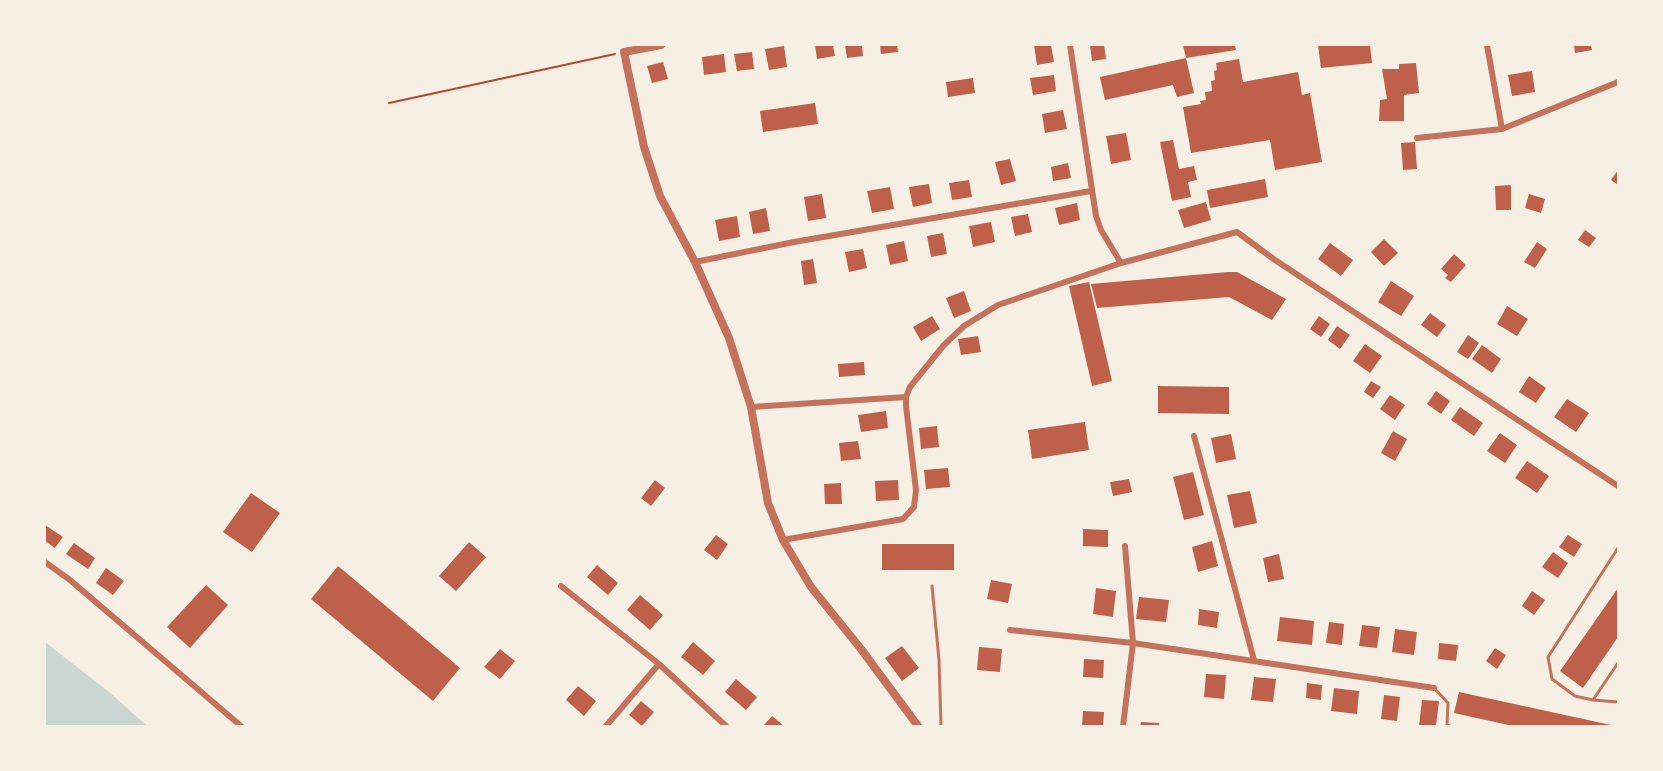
<!DOCTYPE html>
<style>
body{margin:0}
#map{position:relative;width:1663px;height:771px;overflow:hidden;background:#f6efe4;font-family:Roboto,sans-serif}
canvas{display:block}
.frame{position:absolute;inset:0;border:46px solid #f6efe4;pointer-events:none}
</style>
<div id="map">
<canvas width="1663" height="771"></canvas>
<div class="frame"></div>
</div>
<script>
const context = document.querySelector('canvas').getContext('2d');
context.lineJoin = 'round';
function fill(path, color) { context.fillStyle = color; context.fill(path, 'evenodd'); }
const poly = rows => new Path2D(rows.map(r => 'M' + r).join(''));
function trace(path, color, width, dash) { context.strokeStyle = color; context.lineWidth = width; context.lineCap = dash ? 'butt' : 'round'; context.setLineDash(dash || []); context.stroke(path); }
fill(poly([
 [45,642,109,692,147,726,45,726]
]), '#c9d6d2');
fill(poly([
 [815,45,833,45,835,56,817,59],
 [845,45,862,45,863,56,847,58],
 [880,45,897,45,898,52,881,54],
 [1034,45,1051,45,1054,62,1037,65],
 [1090,45,1104,45,1106,59,1092,61],
 [1183,45,1235,45,1236,50,1186,58,1194,93,1177,97,1173,85,1105,100,1100,77,1186,58],
 [1318,45,1370,45,1372,63,1321,68],
 [1574,45,1591,45,1592,50,1575,53],
 [784,46,787,67,769,70,765,49],
 [752,52,754,69,737,71,734,54],
 [724,54,726,72,704,75,702,57],
 [1239,59,1243,82,1298,72,1302,95,1310,93,1322,162,1275,170,1270,140,1191,153,1183,107,1201,104,1200,101,1206,100,1205,92,1212,91,1211,81,1215,80,1214,71,1217,70,1216,63],
 [663,62,668,79,652,83,647,66],
 [1416,63,1419,93,1404,95,1404,121,1379,121,1380,100,1387,99,1382,69,1399,69,1399,64],
 [1532,71,1535,92,1512,96,1508,75],
 [1054,75,1056,91,1033,95,1030,78],
 [973,78,975,93,948,97,946,82],
 [815,103,818,124,763,132,760,111],
 [1063,110,1067,129,1045,133,1042,114],
 [1126,133,1131,160,1111,164,1106,136],
 [1173,140,1179,169,1194,166,1197,180,1188,182,1191,197,1172,201,1160,142],
 [1415,142,1417,169,1403,170,1401,143],
 [1010,159,1016,181,1001,185,995,162],
 [1068,163,1071,178,1053,181,1051,167],
 [1618,170,1618,185,1611,180],
 [1265,179,1268,197,1210,208,1207,190],
 [969,180,972,197,952,200,949,183],
 [929,184,932,203,913,207,909,187],
 [1511,185,1511,210,1496,210,1495,186],
 [890,187,894,209,872,213,867,191],
 [822,194,826,218,808,221,804,197],
 [1529,194,1545,199,1541,213,1525,208],
 [1206,202,1211,220,1184,228,1178,210],
 [1077,203,1080,220,1059,225,1055,208],
 [766,208,770,231,753,234,749,212],
 [1028,214,1032,232,1015,236,1011,217],
 [737,216,740,237,719,241,715,220],
 [991,222,995,242,973,247,969,226],
 [1585,230,1596,238,1589,247,1578,240],
 [943,233,947,254,931,257,927,236],
 [1384,239,1398,253,1384,266,1371,252],
 [904,241,908,261,890,265,886,245],
 [1537,242,1547,249,1535,268,1524,262],
 [1330,243,1353,260,1341,276,1318,259],
 [863,249,867,268,849,272,845,252],
 [1454,254,1466,265,1451,282,1445,278,1448,275,1441,269],
 [813,259,817,283,804,285,801,261],
 [1228,272,1237,272,1286,299,1272,320,1229,297,1097,308,1091,284],
 [1391,281,1414,296,1401,316,1378,302],
 [1089,282,1112,381,1092,386,1069,286],
 [964,291,971,311,954,318,946,298],
 [1507,306,1528,319,1517,336,1497,324],
 [1430,313,1446,325,1437,337,1421,325],
 [932,316,940,329,921,341,913,327],
 [1319,316,1330,324,1321,337,1310,329],
 [1337,326,1350,335,1340,349,1328,340],
 [1468,335,1479,343,1468,359,1457,352],
 [978,336,981,352,961,355,958,339],
 [1365,344,1382,356,1370,373,1353,361],
 [1482,345,1501,359,1492,373,1472,359],
 [864,362,865,375,839,377,838,364],
 [1529,376,1546,388,1536,403,1519,392],
 [1371,381,1381,387,1373,398,1364,392],
 [1158,386,1229,387,1229,414,1158,413],
 [1436,391,1450,401,1441,414,1427,404],
 [1390,395,1405,405,1395,420,1380,409],
 [1567,399,1589,413,1576,432,1554,417],
 [1460,407,1483,423,1474,436,1451,420],
 [886,411,888,428,861,432,858,415],
 [1085,422,1089,450,1032,459,1028,430],
 [937,426,939,447,921,449,919,428],
 [1393,431,1407,439,1395,461,1381,453],
 [1500,433,1517,445,1505,463,1487,451],
 [1231,434,1236,459,1216,463,1211,438],
 [858,441,861,459,841,461,839,443],
 [1527,461,1549,476,1537,493,1515,478],
 [948,468,950,487,926,489,924,470],
 [1193,472,1204,515,1184,520,1173,477],
 [1129,479,1132,492,1113,496,1110,482],
 [655,480,665,488,651,506,641,498],
 [898,480,899,500,876,501,875,481],
 [841,483,842,504,825,504,824,484],
 [1250,491,1257,523,1234,528,1227,495],
 [251,493,280,513,252,552,223,532],
 [45,525,63,537,55,548,45,541],
 [1083,529,1108,530,1108,547,1083,546],
 [716,535,728,544,717,560,704,550],
 [1568,535,1582,544,1574,557,1559,547],
 [1212,541,1218,566,1198,572,1192,547],
 [469,542,486,557,456,591,439,576],
 [74,543,95,558,88,569,66,554],
 [882,544,954,544,954,570,882,570],
 [1553,552,1568,563,1558,578,1542,567],
 [1279,554,1284,579,1268,582,1263,558],
 [597,565,618,583,608,595,587,577],
 [338,566,460,668,433,701,311,599],
 [106,568,124,581,113,595,96,583],
 [991,580,1012,584,1008,603,987,599],
 [206,585,228,605,190,648,167,627],
 [1096,588,1116,591,1113,617,1093,614],
 [1618,588,1618,637,1583,688,1560,671],
 [1532,591,1545,600,1534,615,1522,606],
 [640,595,663,615,650,630,627,610],
 [1139,597,1169,600,1166,622,1136,619],
 [1199,609,1219,612,1217,628,1198,625],
 [1280,617,1314,621,1312,645,1277,641],
 [1329,622,1344,624,1342,645,1326,643],
 [1362,625,1380,627,1377,648,1359,646],
 [1395,629,1417,632,1414,655,1392,652],
 [693,642,715,661,703,675,681,657],
 [1439,643,1458,645,1456,661,1438,659],
 [902,646,919,668,902,681,885,658],
 [979,647,1002,649,1000,672,977,670],
 [1495,648,1506,655,1497,669,1486,661],
 [500,649,515,661,500,679,484,667],
 [1084,659,1104,660,1103,678,1083,677],
 [1206,674,1226,675,1224,699,1204,697],
 [1254,677,1276,679,1273,702,1251,700],
 [736,679,757,697,746,710,725,692],
 [1307,683,1322,685,1321,700,1306,698],
 [578,686,596,701,584,716,566,700],
 [1334,688,1359,691,1357,714,1331,711],
 [1459,692,1611,725,1611,726,1513,726,1454,713],
 [1384,695,1400,697,1397,721,1381,719],
 [1422,700,1439,701,1436,726,1419,726],
 [641,701,654,712,642,726,629,715],
 [1083,711,1104,712,1103,726,1082,726],
 [772,716,784,726,763,726],
 [1141,722,1159,723,1159,726,1140,726]
]), '#bf614a');
trace(poly([
 [389,103,615,54]
]), '#b5482f', 2);
trace(poly([
 [1618,548,1548,657,1552,679,1575,696,1593,700,1618,663],
 [932,586,939,660,941,726],
 [1434,688,1448,703,1447,725,1450,726],
 [1593,700,1618,702]
]), '#c5725c', 3);
trace(poly([
 [1070,45,1096,216,1101,230,1121,263],
 [1487,45,1502,129],
 [1417,138,1502,129,1618,82],
 [695,262,794,242,1091,191],
 [751,407,906,397],
 [1194,436,1254,660],
 [783,540,903,519,914,507,916,490,906,406,906,397,910,387,943,346,964,326,998,305,1121,263,1237,232,1275,260,1618,486],
 [45,562,70,580,241,726],
 [561,586,659,664,726,726],
 [1010,630,1133,643,1434,688],
 [606,726,659,664],
 [1123,726,1133,643,1125,546]
]), '#c5725c', 6);
trace(poly([
 [661,45,624,52,644,147,660,196,695,262,729,338,751,407,768,503,783,540,811,587,861,649,918,726]
]), '#c5725c', 8);
</script>
